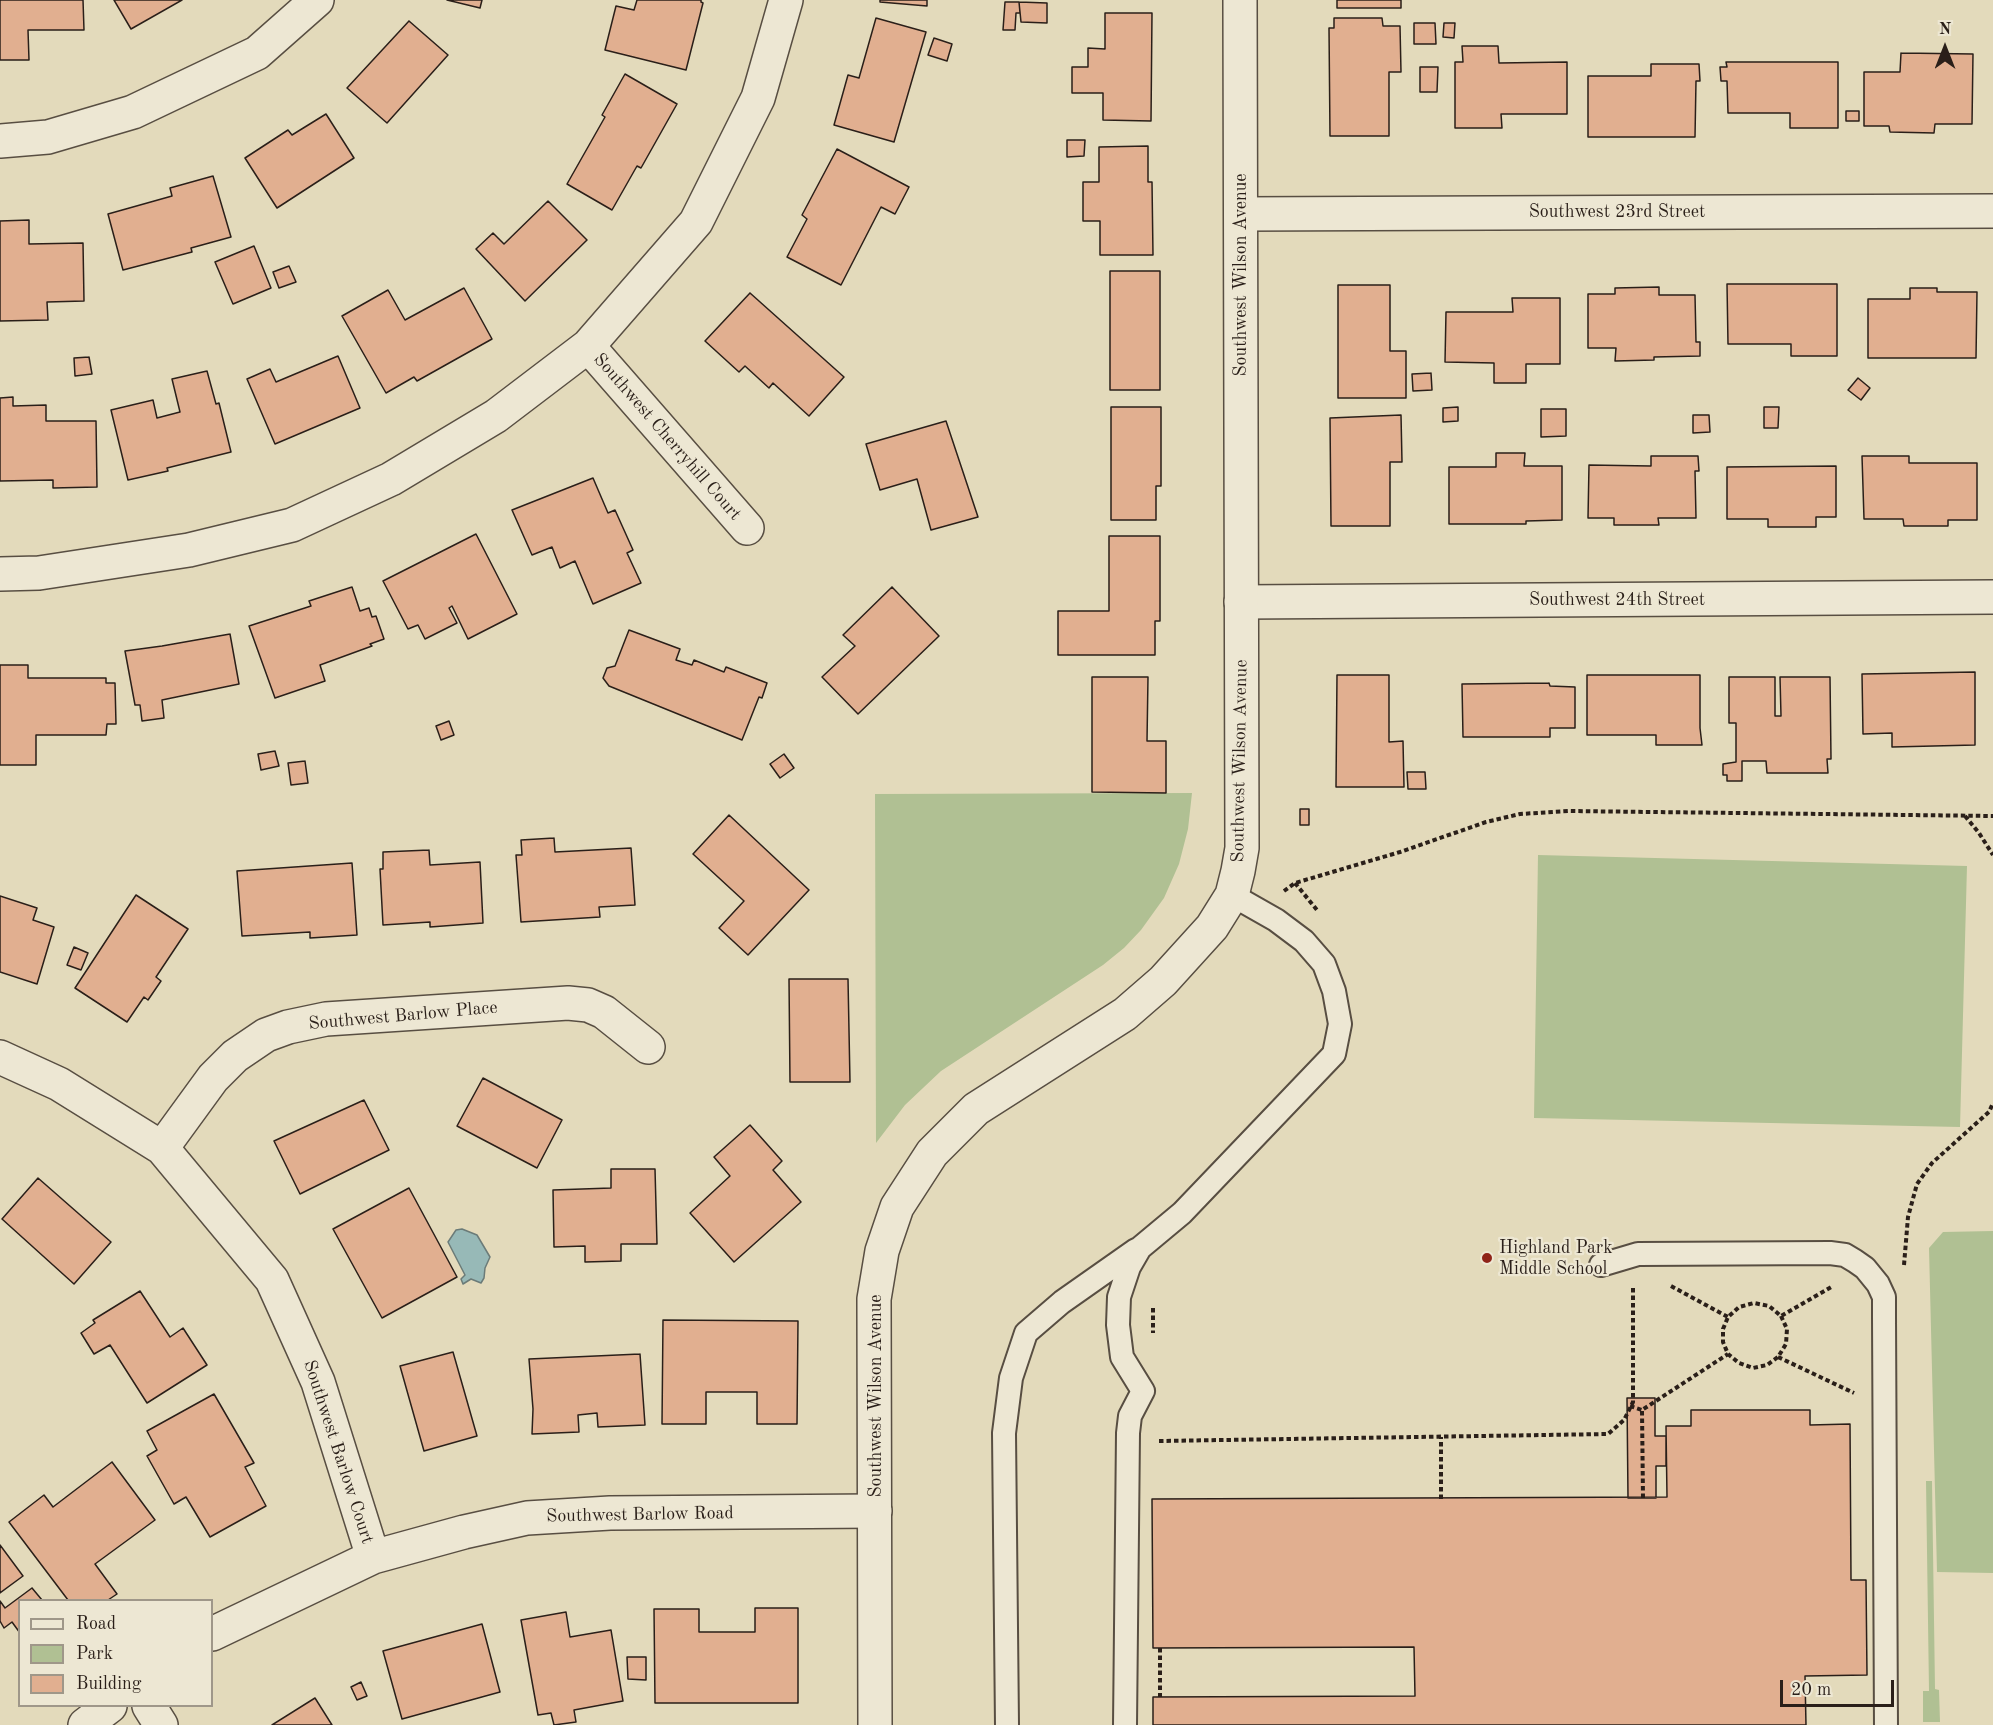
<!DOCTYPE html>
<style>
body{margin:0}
#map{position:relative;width:1993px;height:1725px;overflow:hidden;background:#e3dabb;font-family:"Old Standard TT",serif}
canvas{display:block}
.legend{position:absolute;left:18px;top:1599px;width:195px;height:108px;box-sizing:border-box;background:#ede7d3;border:2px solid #9f9789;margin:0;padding:8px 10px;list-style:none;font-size:18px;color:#2a1f19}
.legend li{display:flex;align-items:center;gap:12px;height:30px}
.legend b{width:30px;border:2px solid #9f9789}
.north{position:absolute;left:1915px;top:18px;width:60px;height:60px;-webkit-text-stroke:4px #ede7d3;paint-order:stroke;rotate:0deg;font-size:16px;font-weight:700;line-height:24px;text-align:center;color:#2a1f19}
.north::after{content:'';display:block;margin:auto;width:21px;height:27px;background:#2a1f19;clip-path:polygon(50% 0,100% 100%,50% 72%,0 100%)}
.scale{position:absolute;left:1780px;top:1680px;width:114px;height:27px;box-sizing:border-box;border:3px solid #2a1f19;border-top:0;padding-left:8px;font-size:18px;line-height:21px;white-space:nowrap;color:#2a1f19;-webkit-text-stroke:4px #ede7d3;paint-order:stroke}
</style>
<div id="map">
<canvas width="1993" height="1725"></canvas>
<ul class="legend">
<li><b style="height:8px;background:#ede7d3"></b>Road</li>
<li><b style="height:16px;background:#b0c093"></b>Park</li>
<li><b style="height:16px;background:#e1af90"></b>Building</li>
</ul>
<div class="north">N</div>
<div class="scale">20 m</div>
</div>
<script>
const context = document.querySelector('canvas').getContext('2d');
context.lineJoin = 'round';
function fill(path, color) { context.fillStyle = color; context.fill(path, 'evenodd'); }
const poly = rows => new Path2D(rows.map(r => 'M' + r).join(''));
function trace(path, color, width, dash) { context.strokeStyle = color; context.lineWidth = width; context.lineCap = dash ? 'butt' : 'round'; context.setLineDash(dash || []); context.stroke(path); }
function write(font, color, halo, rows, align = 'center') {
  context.font = font + ' "Old Standard TT",serif'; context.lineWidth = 4.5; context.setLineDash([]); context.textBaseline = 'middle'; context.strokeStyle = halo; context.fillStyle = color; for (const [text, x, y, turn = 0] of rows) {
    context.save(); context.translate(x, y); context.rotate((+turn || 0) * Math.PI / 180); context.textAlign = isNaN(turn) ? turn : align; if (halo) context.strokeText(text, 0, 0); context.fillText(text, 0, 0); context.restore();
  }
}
fill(poly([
 [1192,793,1188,829,1179,864,1164,898,1141,930,1124,948,1103,965,941,1071,905,1105,876,1143,875,794],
 [1538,855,1967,866,1960,1127,1534,1118],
 [1993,1231,1993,1573,1937,1572,1929,1248,1943,1232],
 [1926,1481,1932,1481,1935,1689,1939,1690,1940,1722,1923,1722,1923,1691,1929,1691]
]), '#b0c093');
const water = poly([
 [462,1229,477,1235,490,1257,485,1268,484,1278,481,1283,471,1279,463,1284,461,1279,465,1275,448,1242,456,1230,462,1229]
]);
fill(water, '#97b9b7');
trace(water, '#6b7b78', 1.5);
const building = poly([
 [0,0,83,0,84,30,28,30,29,60,0,60,0,0],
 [114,0,182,0,131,29,114,0],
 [447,0,482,0,480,8,447,0],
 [637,0,701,0,701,2,703,3,686,70,605,50,616,6,634,10,637,0],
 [880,0,927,0,927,6,880,2,880,0],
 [1337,0,1401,0,1401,8,1337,8,1337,0],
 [1005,2,1019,2,1020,13,1016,13,1015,30,1003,30,1005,2],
 [1019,2,1047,3,1047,23,1021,22,1019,2],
 [1105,13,1152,13,1151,121,1103,120,1103,93,1072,93,1072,67,1088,67,1088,48,1105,49,1105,13],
 [876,18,926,32,894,142,834,125,848,75,859,78,876,18],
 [1334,18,1382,18,1383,26,1400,26,1401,72,1389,72,1389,136,1330,136,1329,28,1334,28,1334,18],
 [409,21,448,55,387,123,347,88,409,21],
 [1414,23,1435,23,1436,44,1414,44,1414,23],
 [1444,23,1455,23,1454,38,1443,37,1444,23],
 [934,38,952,44,947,61,928,55,934,38],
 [1462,46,1498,46,1499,63,1567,62,1567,114,1501,114,1502,128,1455,128,1455,62,1463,62,1462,46],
 [1901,53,1973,54,1972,124,1935,124,1934,133,1890,132,1889,126,1864,126,1864,72,1900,72,1901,53],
 [1726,62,1838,62,1838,128,1790,128,1790,113,1728,113,1727,81,1721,81,1720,67,1727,67,1726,62],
 [1651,64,1699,64,1700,81,1696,81,1695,137,1588,137,1588,76,1651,76,1651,64],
 [1420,67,1438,67,1437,92,1420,92,1420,67],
 [625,74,677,104,641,168,637,166,612,210,567,184,605,117,602,115,625,74],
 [1846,111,1859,111,1859,121,1846,121,1846,111],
 [326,114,354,158,277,208,245,158,288,130,292,135,326,114],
 [1067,140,1085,140,1084,156,1067,157,1067,140],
 [1148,146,1148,182,1152,182,1153,255,1100,255,1100,221,1083,221,1083,182,1099,182,1099,147,1148,146],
 [837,149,909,187,895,214,881,207,841,285,787,257,807,219,802,215,837,149],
 [213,176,231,237,191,248,192,252,123,270,108,214,172,196,170,188,213,176],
 [548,201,587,240,525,301,476,249,493,233,504,244,548,201],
 [29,220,29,244,83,243,84,301,47,302,48,320,0,321,0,221,29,220],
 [254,246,271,288,233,304,215,262,254,246],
 [289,266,296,282,279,288,273,272,289,266],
 [1110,271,1160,271,1160,390,1110,390,1110,271],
 [1727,284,1837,284,1837,356,1791,356,1791,344,1728,344,1727,284],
 [1338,285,1390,285,1390,351,1406,351,1406,398,1338,398,1338,285],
 [1659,287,1659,295,1695,295,1696,342,1700,342,1700,356,1654,357,1654,360,1615,361,1616,348,1588,348,1588,294,1615,294,1615,288,1659,287],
 [464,288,492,339,417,381,414,377,386,393,342,316,388,290,405,320,464,288],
 [1910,288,1937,288,1937,292,1977,292,1976,358,1868,358,1868,299,1910,299,1910,288],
 [750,293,844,377,809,416,773,383,769,388,745,366,739,372,705,341,750,293],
 [1512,298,1560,298,1560,364,1526,364,1526,383,1494,383,1494,363,1445,362,1446,312,1513,312,1512,298],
 [338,356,360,408,275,444,247,379,270,369,276,382,338,356],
 [89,357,92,374,75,376,74,358,89,357],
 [207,371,216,404,219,403,231,452,167,468,168,471,128,480,111,410,153,400,157,418,180,412,172,379,207,371],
 [1431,373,1432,390,1413,391,1412,374,1431,373],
 [1858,378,1870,388,1861,400,1848,390,1858,378],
 [13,397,13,406,46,405,46,421,96,421,97,487,53,488,53,480,0,481,0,398,13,397],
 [1111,407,1161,407,1161,486,1156,486,1156,520,1111,520,1111,407],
 [1458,407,1458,421,1443,422,1443,408,1458,407],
 [1764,407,1779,407,1778,428,1764,428,1764,407],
 [1541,409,1566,409,1566,436,1541,437,1541,409],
 [1401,415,1402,462,1390,462,1390,526,1331,526,1330,418,1401,415],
 [1693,415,1709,415,1710,432,1693,433,1693,415],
 [946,421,978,517,931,530,917,479,880,490,866,444,946,421],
 [1496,453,1525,453,1524,466,1562,466,1562,520,1526,521,1526,524,1449,524,1449,467,1496,467,1496,453],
 [1651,456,1698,456,1699,471,1695,471,1696,518,1658,518,1659,525,1614,525,1614,518,1588,518,1589,465,1651,466,1651,456],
 [1862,456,1909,456,1909,463,1977,463,1977,520,1948,520,1948,526,1904,526,1903,519,1864,519,1862,456],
 [1836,466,1836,517,1816,517,1816,527,1768,527,1768,519,1727,519,1727,467,1836,466],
 [593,478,608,513,615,510,633,550,627,553,641,583,593,604,575,561,560,568,552,547,532,555,512,510,593,478],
 [476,534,517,614,468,639,452,606,449,608,457,623,425,639,418,625,408,629,383,581,476,534],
 [1109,536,1160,536,1160,621,1155,621,1155,655,1058,655,1058,611,1109,611,1109,536],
 [352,587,360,611,369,608,372,617,376,616,384,639,370,644,372,646,320,665,325,681,275,698,249,626,311,606,309,601,352,587],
 [892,587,939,636,858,714,822,677,855,646,843,635,892,587],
 [629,630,680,649,676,660,692,665,694,660,724,672,726,667,767,683,762,698,759,697,742,740,609,686,603,678,607,668,615,666,629,630],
 [230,634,239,684,162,700,164,718,142,721,140,705,135,705,125,651,162,646,230,634],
 [0,665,28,665,28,678,106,678,106,683,115,683,116,724,107,724,106,735,36,735,36,765,0,765,0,665],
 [1975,672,1975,745,1892,747,1892,733,1863,734,1862,674,1975,672],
 [1337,675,1389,675,1389,742,1403,741,1404,787,1336,787,1337,675],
 [1587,675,1700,675,1700,728,1702,745,1656,745,1656,735,1587,735,1587,675],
 [1092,677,1148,677,1147,741,1166,741,1166,793,1092,792,1092,677],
 [1729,677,1775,677,1775,716,1781,716,1780,677,1830,677,1831,759,1827,759,1828,773,1767,773,1766,761,1742,761,1742,781,1727,781,1727,775,1723,775,1723,764,1736,762,1736,723,1729,723,1729,677],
 [1549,683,1550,686,1575,687,1575,728,1550,728,1550,737,1463,737,1462,684,1549,683],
 [449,721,454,735,441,740,436,726,449,721],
 [275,751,279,766,261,770,258,754,275,751],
 [784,754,794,768,780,778,770,764,784,754],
 [305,761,308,783,291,785,288,763,305,761],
 [1407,772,1425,772,1426,789,1408,789,1407,772],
 [1300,809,1309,809,1309,825,1300,825,1300,809],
 [729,815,809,890,748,955,719,928,744,901,693,854,729,815],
 [554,838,555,852,631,848,635,905,599,907,600,917,521,922,516,855,522,855,521,840,554,838],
 [429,850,430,865,480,862,483,923,430,927,430,922,383,925,380,869,383,869,383,852,429,850],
 [352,863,357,935,310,938,310,932,242,936,237,871,352,863],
 [136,895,188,929,156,977,161,981,148,1000,144,997,127,1022,75,988,136,895],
 [0,896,37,908,33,920,54,927,37,984,0,972,0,896],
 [74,947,88,953,81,970,67,965,74,947],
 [789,979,848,979,850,1082,790,1082,789,979],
 [483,1078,562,1120,537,1168,457,1126,483,1078],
 [364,1100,389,1150,300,1194,274,1141,364,1100],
 [750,1125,782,1161,773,1170,801,1202,734,1262,690,1213,730,1176,714,1157,750,1125],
 [611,1169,655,1169,657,1244,621,1244,621,1261,585,1262,585,1246,554,1247,553,1190,611,1188,611,1169],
 [38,1178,111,1242,74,1284,2,1219,38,1178],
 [409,1188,457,1277,382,1318,333,1229,409,1188],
 [140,1291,170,1337,183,1328,207,1365,147,1403,110,1345,94,1354,81,1333,95,1323,93,1320,140,1291],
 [663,1320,798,1321,797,1424,757,1424,757,1392,706,1392,706,1424,662,1424,663,1320],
 [453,1352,477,1436,424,1451,400,1366,453,1352],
 [640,1354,645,1425,598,1427,597,1413,578,1415,579,1432,532,1434,533,1409,529,1359,640,1354],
 [214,1394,254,1463,245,1467,266,1506,210,1537,186,1497,174,1504,147,1456,157,1450,147,1431,214,1394],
 [1627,1398,1655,1398,1655,1436,1666,1436,1666,1466,1656,1466,1656,1498,1628,1498,1627,1398],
 [1691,1410,1810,1410,1810,1425,1850,1424,1851,1580,1866,1580,1867,1675,1805,1676,1806,1725,1153,1725,1153,1697,1415,1696,1414,1647,1153,1648,1152,1499,1667,1497,1666,1426,1691,1426,1691,1410],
 [112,1462,155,1520,95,1564,117,1594,108,1600,68,1600,9,1522,44,1495,53,1507,112,1462],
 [0,1545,23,1576,0,1593,0,1545],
 [32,1588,42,1600,20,1600,20,1633,12,1622,4,1628,0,1621,0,1601,5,1608,32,1588],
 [755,1608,798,1608,798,1703,655,1703,654,1609,699,1609,699,1632,755,1632,755,1608],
 [566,1612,570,1637,611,1630,623,1701,574,1710,576,1722,554,1725,551,1713,538,1715,521,1620,566,1612],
 [482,1624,500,1692,402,1719,383,1651,482,1624],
 [627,1657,646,1657,646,1680,628,1679,627,1657],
 [361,1682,367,1696,357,1700,351,1687,361,1682],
 [315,1698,332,1725,272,1725,315,1698]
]);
fill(building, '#e1af90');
trace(building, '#2a1f19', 1.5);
const service = poly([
 [1601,1265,1638,1254,1830,1253,1845,1255,1855,1261,1865,1268,1878,1284,1884,1297,1884,1317,1886,1725],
 [1007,1725,1004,1433,1011,1378,1026,1333,1062,1302,1136,1250],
 [1125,1725,1128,1433,1130,1416,1143,1391,1122,1357,1118,1325,1119,1297,1129,1267,1140,1248,1182,1213,1334,1054,1340,1024,1334,991,1324,964,1304,941,1276,920,1232,895]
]);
const minor = poly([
 [0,141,48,137,133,112,257,53,317,0],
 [1241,214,1993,211],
 [588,346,747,528],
 [0,574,39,573,189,550,292,525,391,479,496,416,588,346,696,222,758,98,786,0],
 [1241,602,1993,597],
 [0,1057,59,1084,162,1148,272,1280,318,1382,373,1557],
 [162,1148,213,1078,235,1056,266,1035,288,1027,326,1019,568,1003,588,1005,604,1012,648,1047],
 [212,1634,373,1557,464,1532,527,1518,610,1513,875,1511],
 [149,1706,161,1725],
 [85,1725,110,1706]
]);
const tertiary = poly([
 [875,1725,874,1299,882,1251,897,1207,932,1153,976,1109,1125,1014,1163,981,1212,927,1232,895,1238,871,1242,848,1240,0]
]);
trace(service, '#584e42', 26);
trace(minor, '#584e42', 36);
trace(tertiary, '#584e42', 36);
trace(poly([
 [1965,816,1979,833,1993,855],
 [1295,883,1317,910],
 [1284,891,1295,883,1400,852,1486,822,1520,814,1568,811,1993,816],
 [1904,1265,1908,1217,1917,1184,1932,1163,1989,1112,1993,1103],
 [1671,1286,1728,1317],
 [1153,1308,1153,1333],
 [1781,1316,1787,1329,1786,1344,1778,1357,1767,1365,1753,1368,1739,1363,1728,1354,1723,1342,1723,1329,1728,1317,1739,1307,1754,1303,1769,1306,1781,1316,1833,1286],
 [1778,1357,1854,1393],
 [1630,1406,1642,1410],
 [1159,1441,1608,1434,1624,1420,1633,1402,1633,1288],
 [1643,1498,1642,1410,1728,1354],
 [1441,1499,1441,1437],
 [1160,1648,1160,1697]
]), '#2a1f19', 4, [4.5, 3]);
trace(service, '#ede7d3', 22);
trace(minor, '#ede7d3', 33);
trace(tertiary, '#ede7d3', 33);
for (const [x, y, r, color] of [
 [1487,1258,6,"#8f2418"]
]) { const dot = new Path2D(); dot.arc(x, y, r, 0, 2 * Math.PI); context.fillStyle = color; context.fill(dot); trace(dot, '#ede7d3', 2); }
write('18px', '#2a1f19', '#ede7d3', [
 ["Southwest 23rd Street",1617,212],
 ["Southwest Wilson Avenue",1241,275,-90],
 ["Southwest Cherryhill Court",667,437,49],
 ["Southwest 24th Street",1617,600],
 ["Southwest Wilson Avenue",1240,761,-89],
 ["Southwest Barlow Place",403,1016,-5],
 ["Southwest Wilson Avenue",876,1396,-90],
 ["Southwest Barlow Court",338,1452,72],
 ["Southwest Barlow Road",640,1515,-1]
]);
write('18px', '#2a1f19', '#ede7d3', [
 ["Highland Park",1499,1248],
 ["Middle School",1499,1269]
], 'left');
</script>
